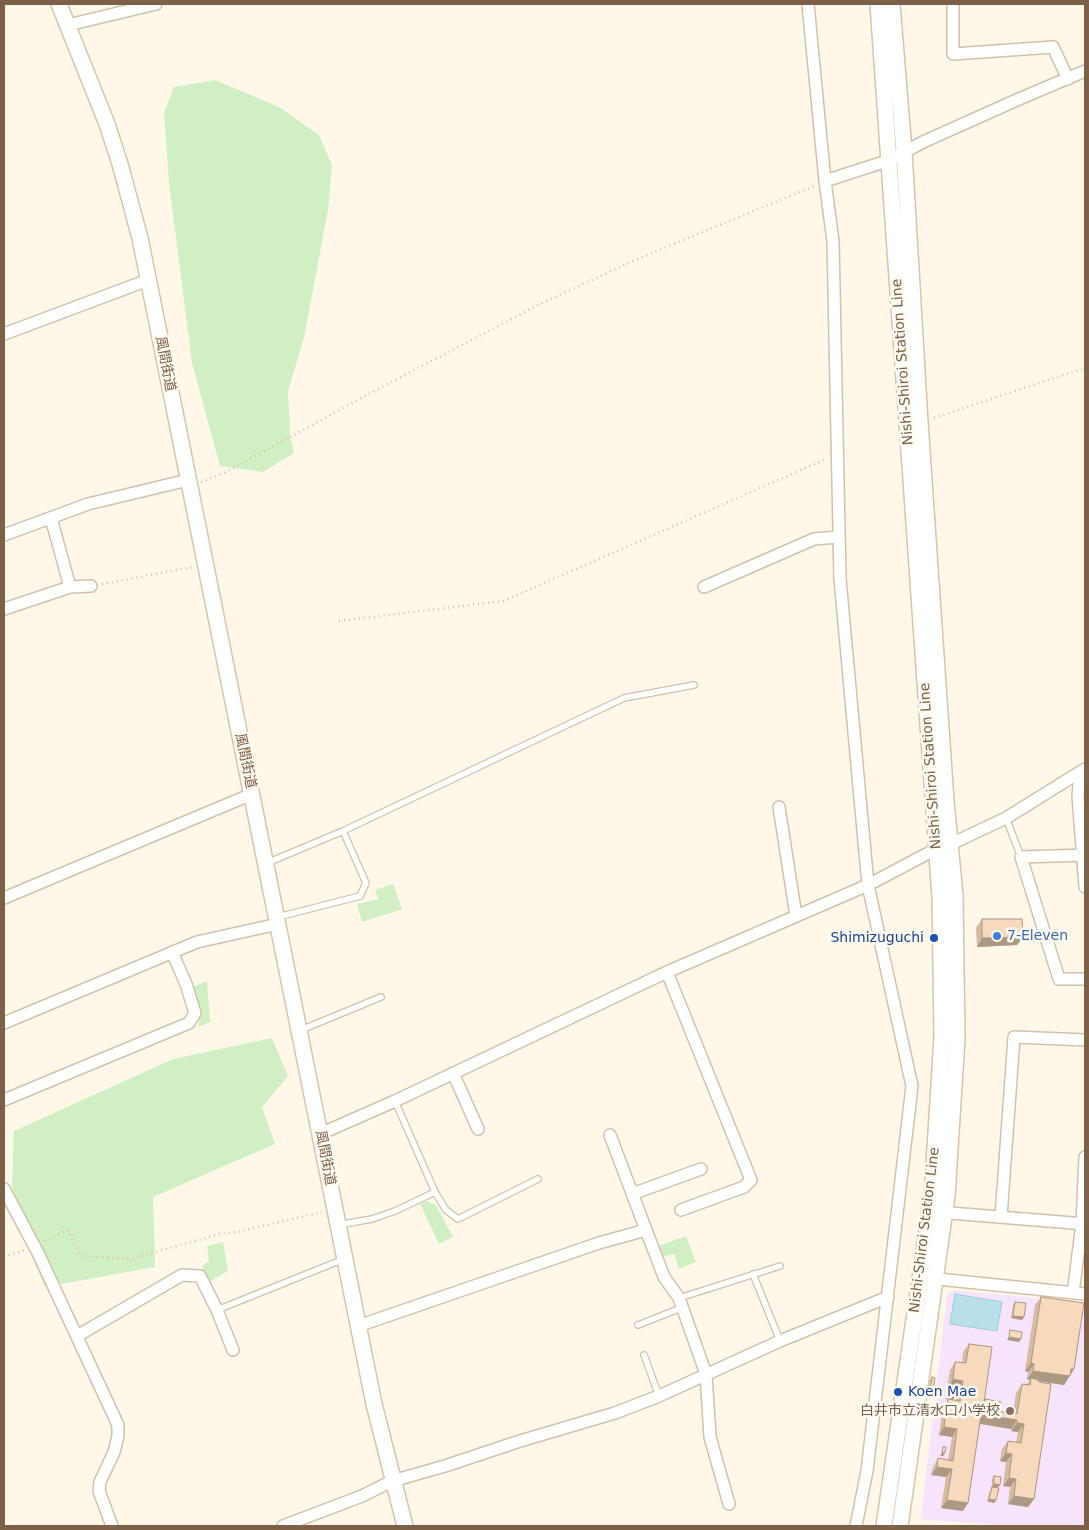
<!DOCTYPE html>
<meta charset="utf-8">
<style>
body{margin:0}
#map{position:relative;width:1089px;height:1530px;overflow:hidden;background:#fff8e8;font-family:"DejaVu Sans",sans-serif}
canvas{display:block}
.frame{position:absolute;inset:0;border:5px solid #7d6048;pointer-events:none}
</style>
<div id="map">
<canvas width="1089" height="1530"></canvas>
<div class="frame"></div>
</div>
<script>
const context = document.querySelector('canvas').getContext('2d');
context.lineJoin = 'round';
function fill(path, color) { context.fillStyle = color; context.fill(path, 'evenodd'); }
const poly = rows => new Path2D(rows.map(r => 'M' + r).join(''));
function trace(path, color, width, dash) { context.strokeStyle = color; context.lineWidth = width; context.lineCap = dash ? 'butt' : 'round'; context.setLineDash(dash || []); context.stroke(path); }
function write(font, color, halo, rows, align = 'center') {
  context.font = font + ' "DejaVu Sans","Noto Sans JP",sans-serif'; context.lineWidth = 5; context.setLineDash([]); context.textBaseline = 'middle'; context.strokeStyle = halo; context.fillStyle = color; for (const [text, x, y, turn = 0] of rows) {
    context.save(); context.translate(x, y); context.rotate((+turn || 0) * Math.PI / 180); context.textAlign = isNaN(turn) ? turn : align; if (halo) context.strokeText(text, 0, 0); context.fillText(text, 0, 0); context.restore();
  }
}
fill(poly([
 [953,1290,1085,1303,1085,1526,1006,1526,921,1519,947,1294]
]), '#f5e4fb');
fill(poly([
 [215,80,279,107,319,135,332,165,328,210,304,338,288,391,290,436,294,453,263,472,220,466,192,363,169,183,164,113,174,87],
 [393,884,402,909,362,922,357,904,378,899,375,890],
 [207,981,210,1022,198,1027,200,1015,191,988],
 [272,1038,288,1076,262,1107,275,1144,153,1197,155,1267,45,1287,17,1222,12,1186,14,1131,173,1059],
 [427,1201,436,1205,453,1237,439,1244,420,1204],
 [686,1236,696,1262,679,1269,674,1254,659,1258,656,1247],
 [223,1242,228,1271,209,1282,202,1266,209,1261,207,1246]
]), '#d1efc4');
const water = poly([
 [955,1294,1002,1302,997,1331,950,1324,955,1294]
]);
fill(water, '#b9dfeb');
trace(water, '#9ecede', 1);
const lane = poly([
 [1006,818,1021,857],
 [267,863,343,831,624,698,694,685],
 [278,917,360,896,366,883,343,831],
 [301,1030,381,997],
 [395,1101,435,1192,446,1210,458,1219,538,1179],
 [338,1225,372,1219,395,1211,435,1192],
 [753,1274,780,1341],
 [679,1298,780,1266],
 [217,1310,344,1259],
 [638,1325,681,1308],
 [644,1355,659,1396]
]);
const street = poly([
 [808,4,825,181,833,241,840,579,868,885,912,1086,867,1471,856,1526],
 [953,4,953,54,1053,47,1068,79],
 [68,25,156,4],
 [825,181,890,160,923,142,1019,99,1085,71],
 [4,334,148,280],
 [51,518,70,587],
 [4,535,88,504,188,480],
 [704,587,814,539,839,537],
 [4,609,70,587,91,586],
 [1080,773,1078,796,1085,887],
 [779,807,796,916],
 [1085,855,1021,857,1059,979,1085,979],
 [4,898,252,794],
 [667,972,751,1180,744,1187,681,1210],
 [4,1023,197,942,278,924],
 [453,1073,478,1129],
 [4,1100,189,1023,195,1013,186,984,172,952],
 [320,1134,395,1101,667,972,868,885,936,849,951,844,1006,818,1085,769],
 [610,1135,646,1230],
 [4,1189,38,1253,118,1425,118,1436,114,1452,100,1482,99,1491,112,1526],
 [632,1194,701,1169],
 [938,1212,1085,1224],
 [1001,1217,1014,1037,1085,1040],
 [928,1278,1085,1294],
 [1073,1293,1082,1224,1085,1157],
 [358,1326,599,1243,646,1230,664,1277,679,1298,706,1374,710,1437,729,1504],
 [77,1336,182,1275,200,1276,217,1310,233,1350],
 [283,1526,362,1496,392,1481,445,1466,520,1441,615,1413,659,1396,780,1341,888,1297]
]);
const secondary = poly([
 [59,4,107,124,120,164,140,238,374,1404,405,1526],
 [878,4,940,898,942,1037,932,1196,884,1526],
 [892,4,904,151,920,422,946,801,955,895,957,1039,947,1196,900,1526]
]);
trace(lane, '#d3c1ab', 8);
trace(street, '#d3c1ab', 14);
trace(secondary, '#d9c3ab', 18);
trace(poly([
 [934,418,1078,370,1085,370],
 [201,482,226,472,378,389,542,303,635,260,814,186],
 [102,584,193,567],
 [339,621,503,601,826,459],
 [45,1241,67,1230,82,1256,130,1259,223,1233,237,1232,322,1212],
 [4,1257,24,1250]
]), '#ddbd9e', 2.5, [1, 4]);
trace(lane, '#fff', 5.5);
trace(street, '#fff', 11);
trace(secondary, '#fff', 15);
fill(poly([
 [982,919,1023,937,1017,945,977,947,976,928],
 [1041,1297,1074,1369,1064,1385,1039,1381,1034,1499,1028,1507,1008,1504,1010,1487,1003,1486,1006,1462,1000,1461,1002,1449,1008,1441,1016,1442,1018,1432,1011,1431,1011,1429,980,1424,963,1511,941,1508,946,1477,931,1475,933,1467,938,1458,948,1460,952,1437,939,1435,943,1407,948,1400,946,1399,948,1390,949,1388,947,1388,950,1370,955,1362,962,1363,963,1352,969,1344,984,1400,1001,1407,999,1410,983,1408,983,1409,1013,1413,1016,1393,1022,1384,1026,1385,1030,1380,1027,1379,1028,1372,1025,1371,1035,1305],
 [955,1389,957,1389,956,1400,952,1400,954,1398],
 [1015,1302,1024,1317,1022,1320,1011,1318,1013,1305],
 [932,1377,931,1395,928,1395,930,1380],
 [994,1476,1000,1485,998,1487,993,1487,996,1500,994,1503,987,1501,990,1490,992,1487,992,1479]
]), '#d4bba2');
fill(poly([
 [1023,937,1017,945,977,947,982,938],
 [1013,1316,1024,1317,1022,1320,1011,1318],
 [1009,1337,1021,1339,1019,1342,1007,1340],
 [1031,1363,1034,1364,1028,1372,1025,1371],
 [1071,1369,1074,1369,1064,1385,1031,1380,1031,1378,1030,1380,1027,1379,1033,1371],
 [953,1379,963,1381,957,1389,947,1388],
 [930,1392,933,1393,931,1395,928,1395],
 [948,1396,954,1398,952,1400,946,1399],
 [984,1405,1001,1407,999,1410,982,1408],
 [981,1415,1017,1420,1011,1429,976,1423],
 [1017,1423,1024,1424,1018,1432,1011,1431],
 [944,1427,957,1429,952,1437,939,1435],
 [942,1453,945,1453,943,1456,940,1456],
 [1006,1453,1012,1454,1006,1462,1000,1461],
 [937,1467,952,1469,946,1477,931,1475],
 [1009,1478,1016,1479,1010,1487,1003,1486],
 [994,1484,1000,1485,998,1487,992,1487],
 [1014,1496,1034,1499,1028,1507,1008,1504],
 [989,1499,996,1500,994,1503,987,1501],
 [947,1500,968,1503,963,1511,941,1508]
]), '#ad9884');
const building = poly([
 [982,919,1022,919,1023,937,982,938,982,919],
 [1041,1297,1084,1303,1074,1369,1071,1369,1070,1376,1033,1371,1034,1364,1031,1363,1041,1297],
 [1015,1302,1026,1303,1024,1317,1013,1316,1015,1302],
 [1010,1330,1022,1332,1021,1339,1009,1337,1010,1330],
 [969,1344,992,1347,983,1409,1017,1414,1022,1384,1030,1385,1031,1378,1039,1380,1039,1382,1051,1384,1034,1499,1014,1496,1016,1479,1009,1478,1012,1454,1006,1453,1008,1441,1021,1443,1024,1424,1017,1423,1017,1420,981,1415,968,1503,947,1500,952,1469,937,1467,938,1458,953,1461,957,1429,944,1427,948,1399,960,1401,963,1381,953,1379,955,1362,966,1363,969,1344],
 [932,1377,935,1378,933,1393,930,1392,932,1377],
 [950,1387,956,1388,954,1398,948,1396,950,1387],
 [985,1399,1001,1402,1001,1407,984,1405,985,1399],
 [943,1447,946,1447,945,1453,942,1453,943,1447],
 [994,1476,1001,1477,1000,1485,994,1484,994,1476],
 [992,1487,999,1488,996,1500,989,1499,992,1487]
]);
fill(building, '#f7d9bc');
trace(building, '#ad9884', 1);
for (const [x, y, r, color] of [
 [997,936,5,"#3f7fe0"],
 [934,938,5,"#1a4fb4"],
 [898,1392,5,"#1a4fb4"],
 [1010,1411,5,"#8d6e63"]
]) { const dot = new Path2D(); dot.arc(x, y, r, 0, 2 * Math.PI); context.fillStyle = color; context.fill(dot); trace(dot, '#fffbf1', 2); }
write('14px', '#7d6048', '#fffbf1', [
 ["Nishi-Shiroi Station Line",903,362,-94],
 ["風間街道",165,364,79],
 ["風間街道",245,761,78],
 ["Nishi-Shiroi Station Line",931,766,-94],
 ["風間街道",325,1158,79],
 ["Nishi-Shiroi Station Line",925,1230,-83]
]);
write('14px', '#366cbe', '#fffbf1', [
 ["7-Eleven",1007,936]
], 'left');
write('14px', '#164399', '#fffbf1', [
 ["Shimizuguchi",924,938],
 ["Koen Mae",908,1392,"left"]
], 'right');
write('14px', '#785e54', '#fffbf1', [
 ["白井市立清水口小学校",1000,1411]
], 'right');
</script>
